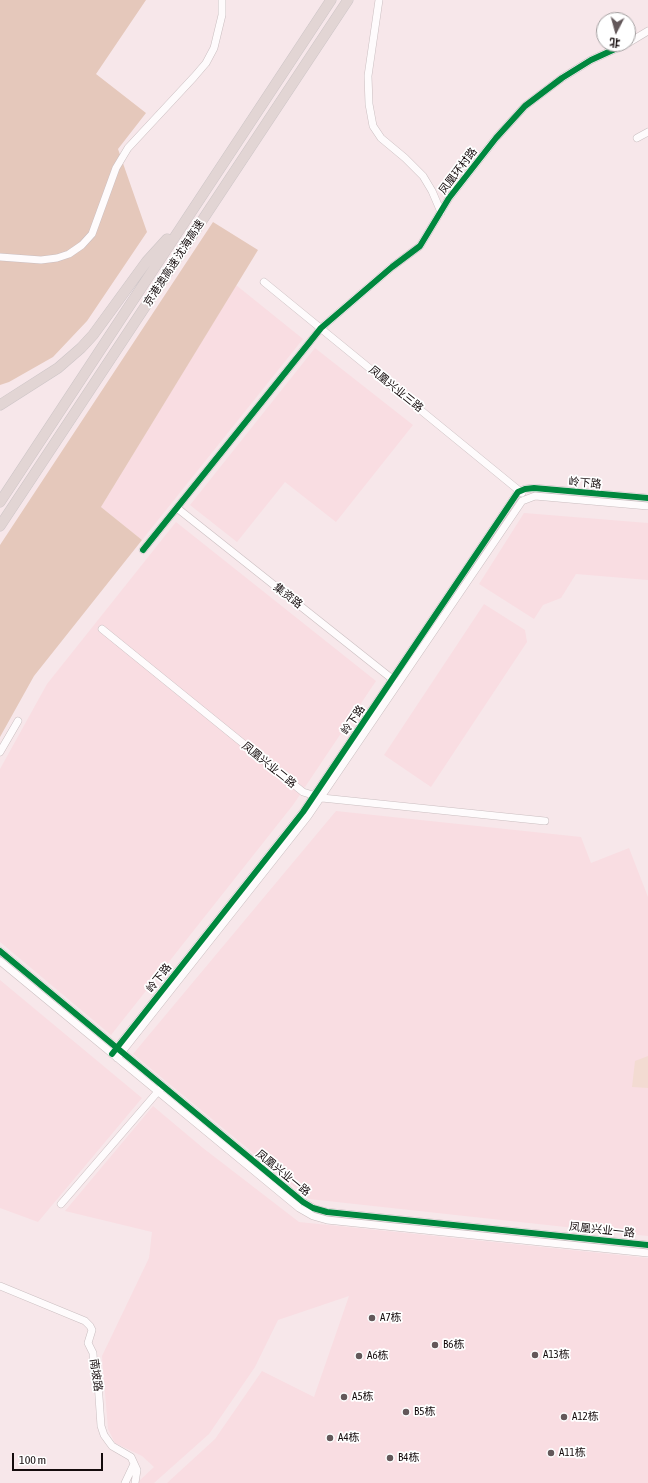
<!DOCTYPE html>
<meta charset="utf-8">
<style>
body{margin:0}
#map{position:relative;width:648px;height:1483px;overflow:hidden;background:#f7e7ea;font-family:"Asap Condensed","Noto Sans SC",sans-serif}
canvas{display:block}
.north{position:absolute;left:596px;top:12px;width:40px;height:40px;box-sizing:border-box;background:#fff;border:1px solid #a19d9e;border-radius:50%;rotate:186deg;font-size:11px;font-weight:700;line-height:16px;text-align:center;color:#140b0c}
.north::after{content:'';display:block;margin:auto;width:14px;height:18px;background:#63585a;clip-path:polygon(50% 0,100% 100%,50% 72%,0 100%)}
.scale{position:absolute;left:12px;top:1453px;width:91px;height:18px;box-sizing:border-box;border:2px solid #140b0c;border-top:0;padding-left:5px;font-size:12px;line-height:14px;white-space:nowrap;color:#140b0c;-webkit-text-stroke:3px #fff;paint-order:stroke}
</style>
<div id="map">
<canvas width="648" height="1483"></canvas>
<div class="north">北</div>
<div class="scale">100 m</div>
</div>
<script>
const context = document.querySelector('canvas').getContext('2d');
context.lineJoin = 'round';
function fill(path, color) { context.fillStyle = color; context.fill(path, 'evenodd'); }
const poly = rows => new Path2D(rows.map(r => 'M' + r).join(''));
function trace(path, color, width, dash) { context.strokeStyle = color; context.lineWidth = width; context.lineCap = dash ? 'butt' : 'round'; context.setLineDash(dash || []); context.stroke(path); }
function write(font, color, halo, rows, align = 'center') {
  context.font = font + ' "Asap Condensed","Noto Sans SC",sans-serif'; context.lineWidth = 3.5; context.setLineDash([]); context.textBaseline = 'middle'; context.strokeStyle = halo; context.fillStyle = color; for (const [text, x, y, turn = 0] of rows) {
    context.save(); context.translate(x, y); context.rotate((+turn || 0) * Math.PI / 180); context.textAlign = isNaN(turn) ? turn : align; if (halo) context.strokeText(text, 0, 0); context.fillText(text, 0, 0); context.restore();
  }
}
fill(poly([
 [236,285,303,339,142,540,101,507],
 [315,348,413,425,336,522,285,482,237,542,190,505],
 [524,513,648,523,648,580,576,574,561,598,543,605,534,619,479,584],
 [176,522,376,681,293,805,111,1035,0,942,0,769,47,684],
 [484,604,525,630,527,642,431,787,384,755],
 [336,811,581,837,591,863,629,848,648,897,648,1236,309,1199,133,1054],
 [0,980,142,1098,38,1222,0,1208],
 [153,1106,203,1148,299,1222,648,1258,648,1483,167,1483,215,1439,262,1371,314,1397,349,1296,278,1320,255,1367,209,1434,154,1483,139,1483,138,1482,154,1467,142,1456,115,1443,108,1429,102,1356,149,1258,152,1232,65,1211]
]), '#f9dde2');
fill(poly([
 [648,1056,648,1088,632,1087,635,1061]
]), '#f3dbd2');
fill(poly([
 [0,0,146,0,96,74,146,113,118,149,147,232,87,321,53,357,9,382,0,385],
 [213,222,258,250,101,507,142,540,34,676,0,737,0,545]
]), '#e5c8bb');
const minor = poly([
 [379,0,368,76,369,104,373,126,381,138,405,158,423,176,432,191,441,212],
 [628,43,648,31],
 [637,138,648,132],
 [0,257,41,260,57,258,69,254,82,245,92,234,116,168,128,148,194,77,206,63,214,48,222,15,222,0],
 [264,282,522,493],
 [177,508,396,682],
 [143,550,321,328,392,267,420,246,449,198,496,138,525,106,562,78,591,60,626,44],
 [102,629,303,792,322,798,545,821],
 [0,752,18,721],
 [0,951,303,1202,313,1208,327,1212,648,1245],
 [0,961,299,1208,313,1216,327,1220,648,1253],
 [112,1054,303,812,518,492,525,489,534,488,648,498],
 [117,1058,308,816,522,501,535,496,648,506],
 [61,1204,161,1088],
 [0,1286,85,1321,90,1326,92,1330,88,1343,93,1353,94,1371,98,1382,101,1426,104,1435,112,1446,131,1457,137,1470,135,1483],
 [125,1483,134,1464]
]);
const highway = poly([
 [0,405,58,368,81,348,93,335,147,261,167,239],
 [0,502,331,0],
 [0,526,348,0]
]);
trace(minor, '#cabec0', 8);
trace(highway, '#cdc5c7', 11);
trace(minor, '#fefbfc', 7);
trace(highway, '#e2d5d4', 10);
trace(poly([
 [143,550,321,328,392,267,420,246,449,198,496,138,525,106,562,78,591,60,626,44],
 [0,951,303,1202,313,1208,327,1212,648,1245],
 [112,1054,303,812,518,492,525,489,534,488,648,498]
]), '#00873e', 6);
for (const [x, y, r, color] of [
 [372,1318,4,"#63585a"],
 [435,1345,4,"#63585a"],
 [535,1355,4,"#63585a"],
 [359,1356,4,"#63585a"],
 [344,1397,4,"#63585a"],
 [406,1412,4,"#63585a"],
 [564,1417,4,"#63585a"],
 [330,1438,4,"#63585a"],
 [551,1453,4,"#63585a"],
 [390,1458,4,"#63585a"]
]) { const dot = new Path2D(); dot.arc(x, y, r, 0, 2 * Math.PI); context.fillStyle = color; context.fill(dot); trace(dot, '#fff', 1.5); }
write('11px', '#140b0c', '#fff', [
 ["凤凰环村路",458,171,-53],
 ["京港澳高速 沈海高速",174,263,-57],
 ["凤凰兴业三路",396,389,39],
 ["岭下路",585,483,5],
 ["集资路",288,596,38],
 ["岭下路",353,720,-56],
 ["凤凰兴业二路",269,765,39],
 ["岭下路",159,978,-52],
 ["凤凰兴业一路",283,1173,39],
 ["凤凰兴业一路",602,1230,6],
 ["南坡路",96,1375,82]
]);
write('11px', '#140b0c', '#fff', [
 ["A7栋",380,1318],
 ["B6栋",443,1345],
 ["A13栋",543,1355],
 ["A6栋",367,1356],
 ["A5栋",352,1397],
 ["B5栋",414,1412],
 ["A12栋",572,1417],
 ["A4栋",338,1438],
 ["A11栋",559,1453],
 ["B4栋",398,1458]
], 'left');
</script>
